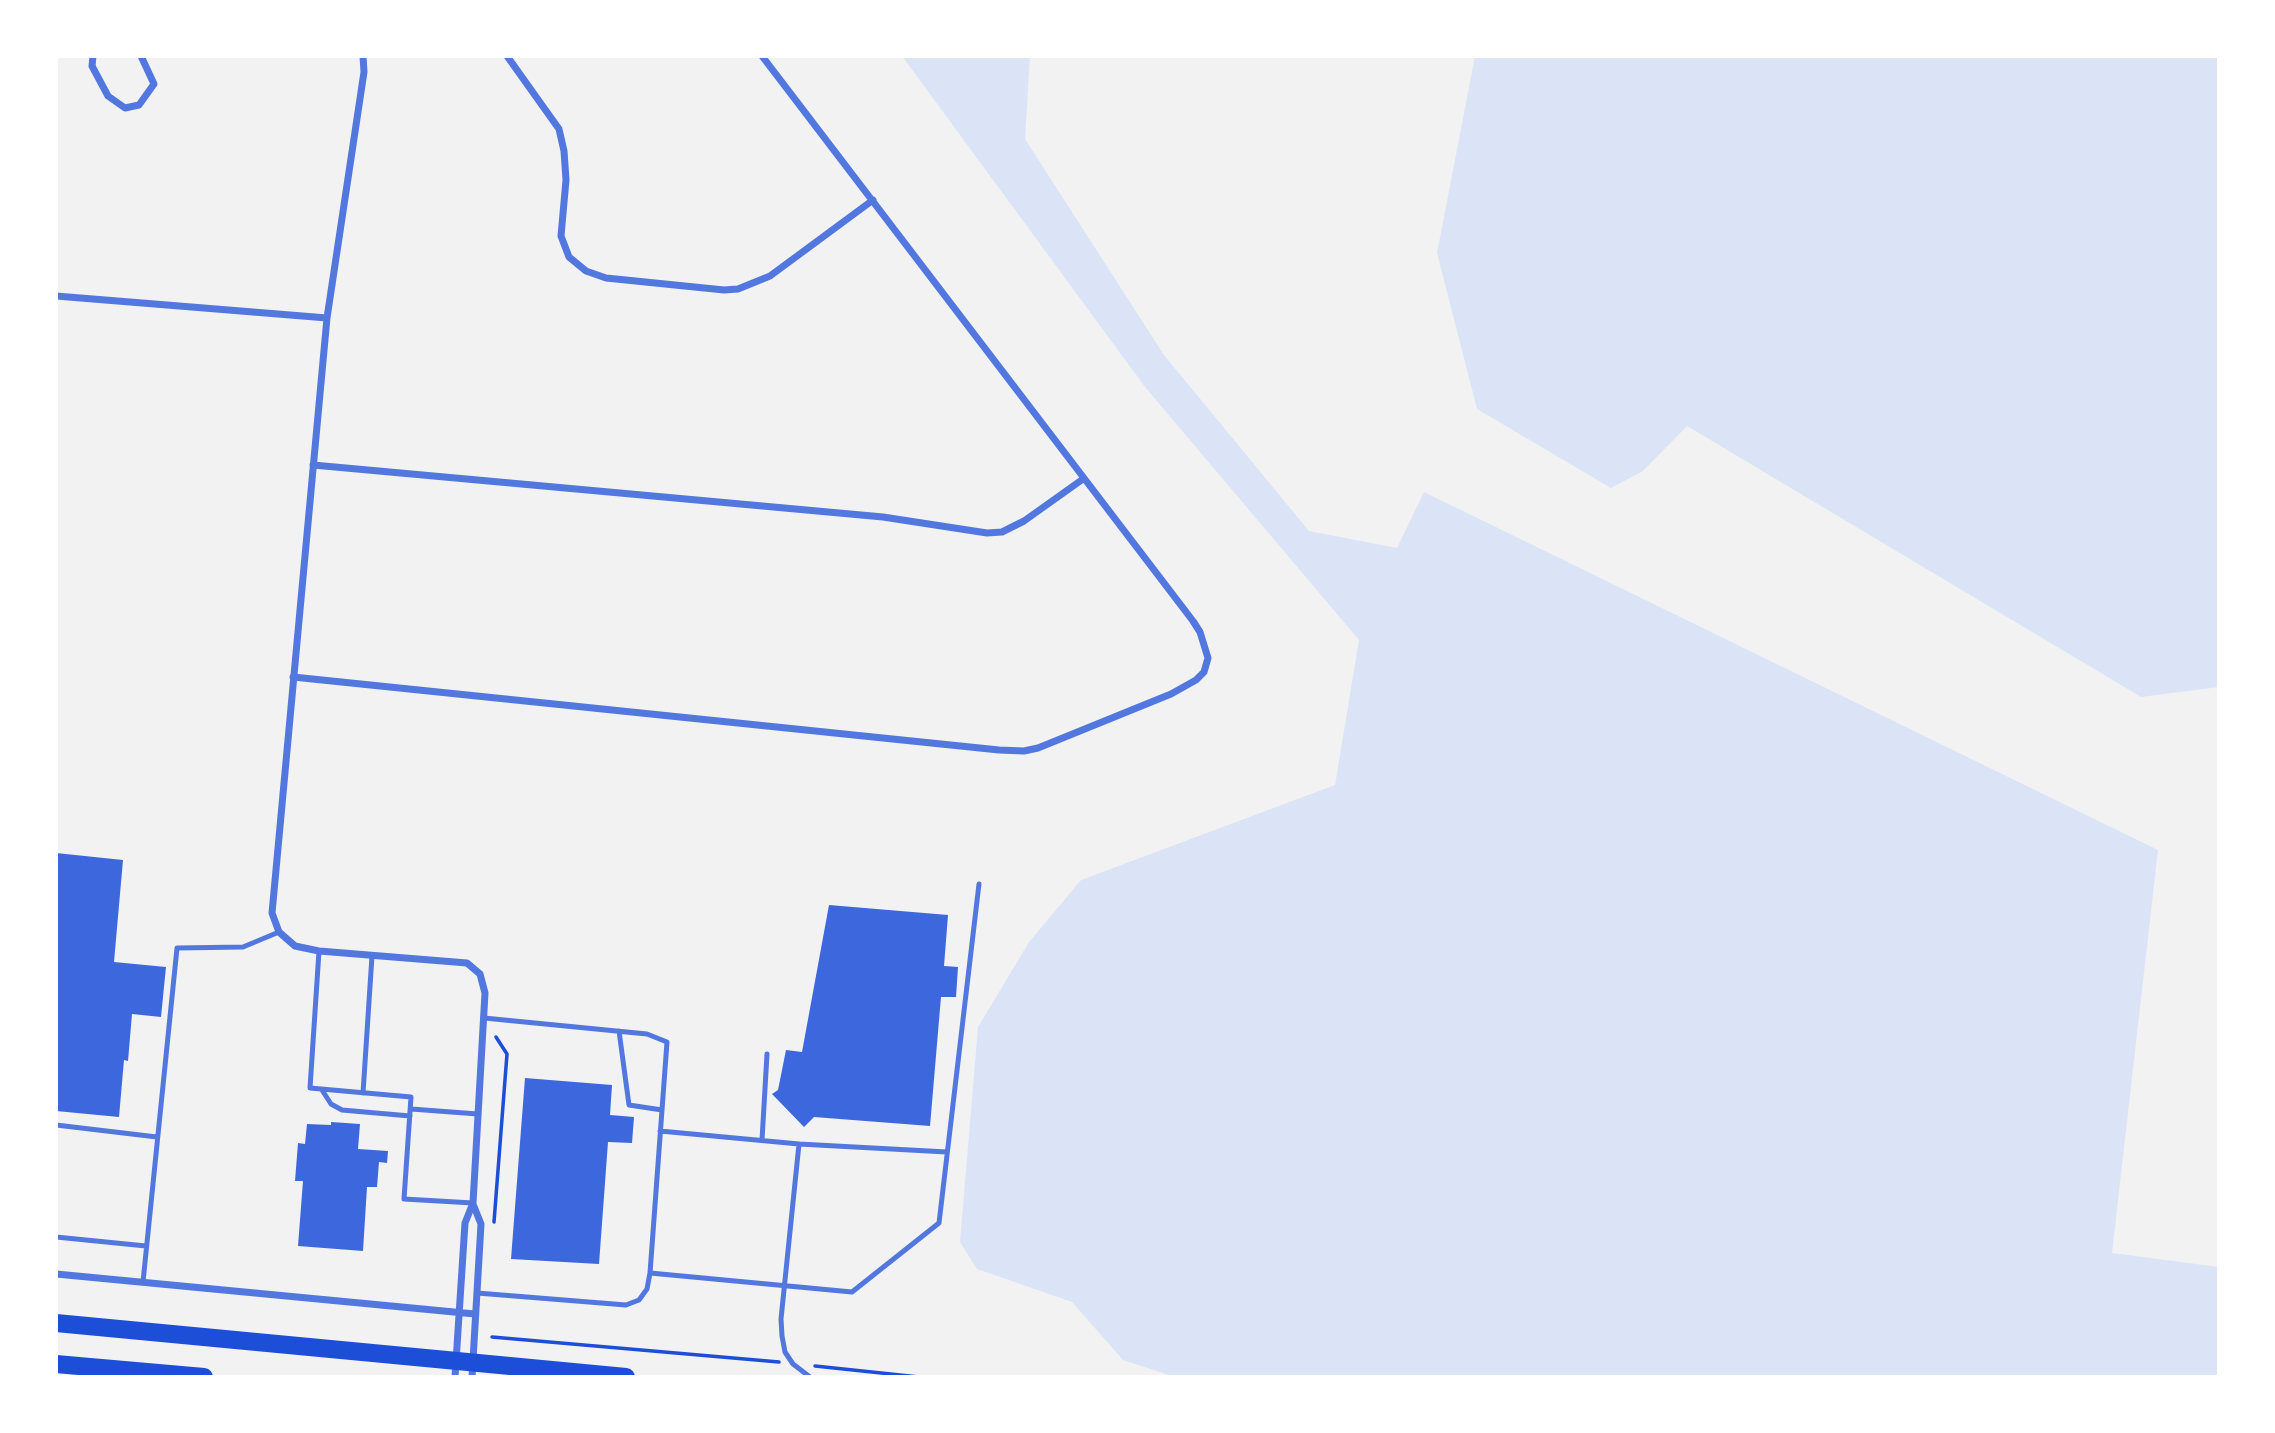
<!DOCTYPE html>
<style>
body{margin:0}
#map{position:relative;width:2275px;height:1433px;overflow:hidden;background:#f2f2f2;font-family:"Archivo Narrow",sans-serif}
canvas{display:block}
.frame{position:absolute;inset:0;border:58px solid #fff;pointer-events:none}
</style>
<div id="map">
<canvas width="2275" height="1433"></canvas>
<div class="frame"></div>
</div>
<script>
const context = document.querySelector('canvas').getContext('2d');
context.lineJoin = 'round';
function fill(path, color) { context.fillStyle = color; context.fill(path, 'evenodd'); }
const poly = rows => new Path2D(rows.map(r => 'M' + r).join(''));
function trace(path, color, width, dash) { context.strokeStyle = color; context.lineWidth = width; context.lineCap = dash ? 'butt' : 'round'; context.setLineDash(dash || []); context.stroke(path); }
fill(poly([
 [902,56,1030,56,1025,139,1164,355,1309,531,1397,548,1424,492,2158,850,2112,1253,2219,1267,2219,1377,1175,1377,1123,1360,1072,1302,977,1269,960,1242,978,1027,1029,942,1081,880,1335,785,1359,640,1145,387],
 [1475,56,2219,56,2219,687,2141,697,1687,426,1643,471,1611,488,1477,409,1437,253]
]), '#dbe4f7');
fill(poly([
 [56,853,123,860,114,962,166,967,161,1017,132,1014,128,1061,124,1060,119,1117,56,1111],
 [829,905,948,915,944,966,958,967,956,997,941,997,930,1126,814,1117,804,1127,772,1094,778,1090,786,1050,802,1052],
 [525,1078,612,1085,610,1115,634,1117,632,1143,608,1142,599,1264,511,1259],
 [331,1122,360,1124,358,1149,388,1151,387,1163,379,1162,377,1187,367,1187,363,1251,298,1246,303,1181,295,1181,298,1143,305,1144,307,1124,331,1125]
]), '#3d67dc');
trace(poly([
 [494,1222,507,1054,496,1037],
 [492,1337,779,1362],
 [815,1366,919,1377]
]), '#1d4ed8', 3.5);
trace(poly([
 [319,951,310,1088,411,1097,404,1199,473,1203],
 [619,1031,629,1105,662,1110],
 [322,1090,331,1104,342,1110,410,1116],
 [363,1093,372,956],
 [411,1109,478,1114],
 [56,1125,157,1137],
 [660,1131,799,1144,947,1152],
 [762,1140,767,1054],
 [799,1144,781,1319,782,1336,785,1352,793,1364,810,1377],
 [56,1237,146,1246],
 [650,1273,852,1292,939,1223,979,884],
 [143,1282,177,948,243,947,279,932],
 [477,1293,626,1305,639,1300,647,1289,650,1273,667,1042,647,1034,484,1018]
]), '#5277de', 5);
trace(poly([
 [93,56,92,66,108,96,125,108,139,105,154,84,141,56],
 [363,56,364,72,327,318,272,913,279,932,295,946,319,951,467,963,480,974,485,993,473,1203,465,1223,455,1377],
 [507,56,559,129,564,151,566,180,561,236,569,257,586,271,606,278,724,290,738,289,770,276,873,200],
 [56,296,327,318],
 [313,465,883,517,987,533,1002,532,1024,521,1083,479],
 [293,677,999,750,1024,751,1038,748,1171,694,1196,680,1204,672,1208,658,1200,632,1193,621,762,56],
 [56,1274,475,1314],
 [472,1377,481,1224,473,1204]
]), '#5277de', 7);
trace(poly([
 [56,1323,626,1377],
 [56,1364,204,1377]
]), '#1d4ed8', 18);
</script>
